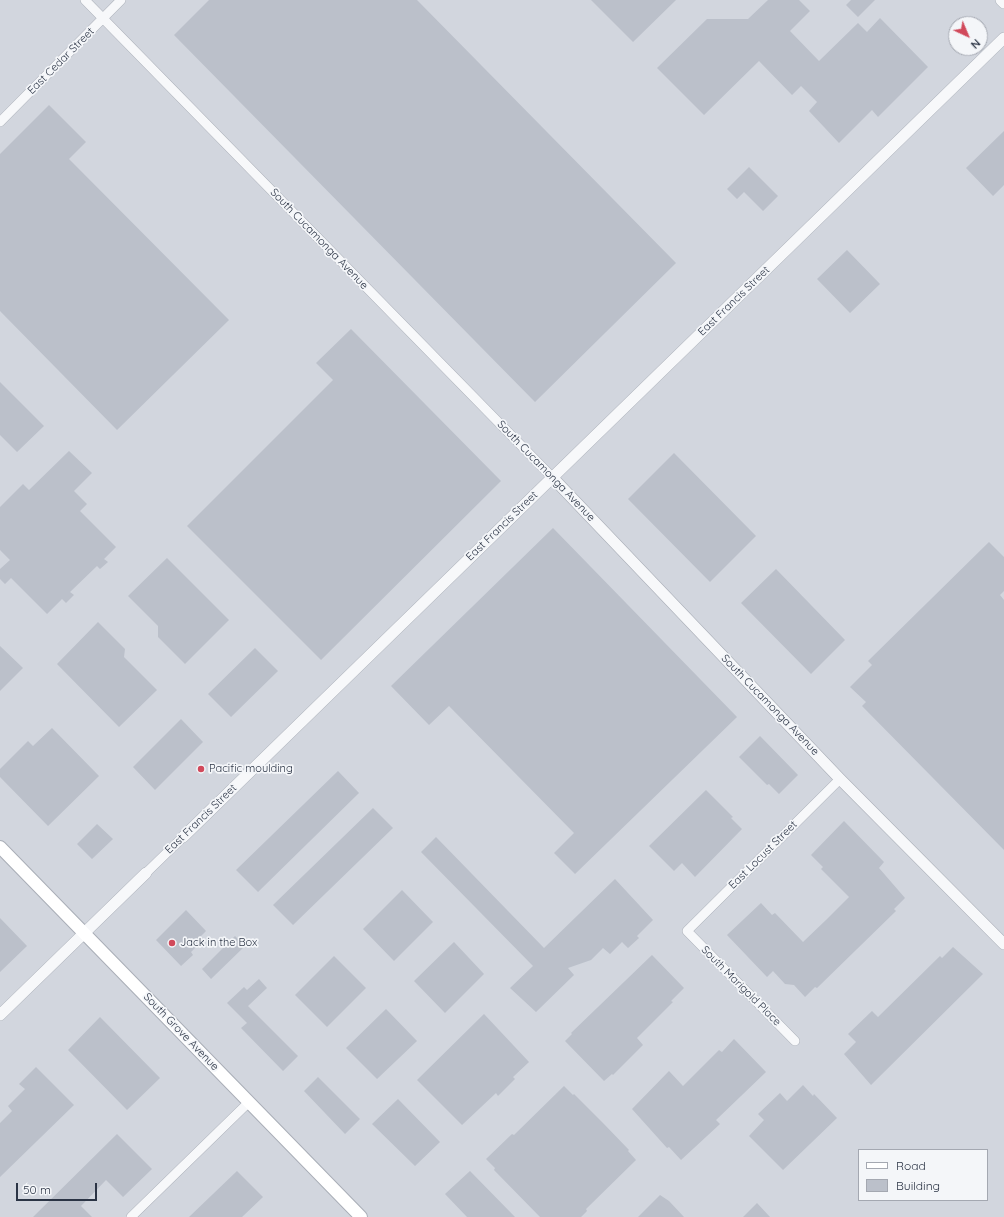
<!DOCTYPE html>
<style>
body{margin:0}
#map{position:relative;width:1004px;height:1217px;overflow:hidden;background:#e4e7ec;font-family:Quicksand,sans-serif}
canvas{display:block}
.legend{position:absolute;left:858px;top:1149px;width:130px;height:52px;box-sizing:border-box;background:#f4f6f9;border:1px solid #a4a8b1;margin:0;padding:5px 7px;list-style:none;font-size:12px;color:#2b3445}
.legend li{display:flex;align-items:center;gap:8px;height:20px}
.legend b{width:20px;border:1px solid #a4a8b1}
.north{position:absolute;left:948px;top:16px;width:40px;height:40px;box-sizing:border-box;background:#f4f6f9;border:1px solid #a4a8b1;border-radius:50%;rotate:136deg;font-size:11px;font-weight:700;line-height:16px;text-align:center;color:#2b3445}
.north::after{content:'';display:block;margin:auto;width:14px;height:18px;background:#d1495b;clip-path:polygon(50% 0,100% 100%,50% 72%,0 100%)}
.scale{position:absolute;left:16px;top:1183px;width:81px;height:18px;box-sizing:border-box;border:2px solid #2b3445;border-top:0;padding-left:5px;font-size:12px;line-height:14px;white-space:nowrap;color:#2b3445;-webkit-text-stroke:3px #f4f6f9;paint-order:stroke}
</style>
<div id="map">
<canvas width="1004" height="1217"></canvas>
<ul class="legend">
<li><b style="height:5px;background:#fff"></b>Road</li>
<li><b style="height:11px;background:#bbc0ca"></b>Building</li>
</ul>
<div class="north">N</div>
<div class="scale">50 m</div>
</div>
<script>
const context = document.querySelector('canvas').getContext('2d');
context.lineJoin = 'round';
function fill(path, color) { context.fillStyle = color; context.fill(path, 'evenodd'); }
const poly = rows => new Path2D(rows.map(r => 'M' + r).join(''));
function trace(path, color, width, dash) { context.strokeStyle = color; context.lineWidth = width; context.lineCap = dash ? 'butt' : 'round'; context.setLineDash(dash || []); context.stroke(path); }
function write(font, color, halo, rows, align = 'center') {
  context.font = font + ' Quicksand,sans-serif'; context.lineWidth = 3.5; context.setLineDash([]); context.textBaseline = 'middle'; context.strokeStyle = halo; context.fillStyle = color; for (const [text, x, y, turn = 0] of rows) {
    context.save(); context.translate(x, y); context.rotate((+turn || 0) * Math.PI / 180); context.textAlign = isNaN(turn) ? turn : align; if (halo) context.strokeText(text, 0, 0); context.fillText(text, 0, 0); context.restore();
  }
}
fill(poly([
 [0,0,1004,0,1004,1217,0,1217],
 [956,24,980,24,980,48,956,48],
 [859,1150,987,1150,987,1200,859,1200]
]), '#d2d6de');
fill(poly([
 [209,0,417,0,676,263,535,402,174,35],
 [591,0,676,0,633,42],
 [768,0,799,0,810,11,790,31,819,61,858,23,867,32,880,18,928,67,878,117,872,110,839,143,809,111,817,102,801,86,792,95,759,61,704,115,657,68,707,19,748,19],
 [851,0,875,0,858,17,846,5],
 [49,105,86,142,69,159,229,320,117,430,0,311,0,154],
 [1004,131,1004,185,993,196,966,168],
 [749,167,778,196,763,211,744,192,737,199,727,189],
 [847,250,880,284,850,313,817,279],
 [351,329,501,481,321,660,187,526,333,380,316,363],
 [0,382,44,426,17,452,0,435],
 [69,451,92,473,74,491,87,504,80,511,116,547,104,559,108,562,100,569,97,566,70,592,74,595,66,603,62,599,47,614,11,578,5,584,0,579,0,569,10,560,0,550,0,507,23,484,29,490],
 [674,453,756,536,710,582,628,499],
 [553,528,737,717,575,874,554,853,574,833,449,706,429,725,391,686],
 [989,542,1004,557,1004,591,1000,595,1004,600,1004,850,862,706,866,702,850,687,872,665,868,661],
 [167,558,229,620,185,664,158,637,158,626,128,596],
 [776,569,845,640,811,674,741,603],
 [98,622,125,649,124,657,157,690,119,727,57,664],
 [0,646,23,668,0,691],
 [255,648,278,671,231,717,208,694],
 [181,719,203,742,155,790,133,767],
 [52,728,99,776,48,826,0,777,0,769,28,741,33,746],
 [760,736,798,775,779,794,769,784,767,785,739,757],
 [338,771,359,793,258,892,236,870],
 [706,790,733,817,731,818,742,829,695,877,682,863,674,871,649,846],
 [373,808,393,828,293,925,273,905],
 [844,821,884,862,879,868,905,898,894,909,896,911,817,988,815,987,805,997,794,985,785,984,773,971,767,977,727,935,761,903,772,915,775,913,803,942,826,920,849,897,821,869,823,867,811,855],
 [97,824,113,839,92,859,77,844],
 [436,837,544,948,615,879,653,920,637,936,639,938,628,948,622,942,610,954,603,948,591,960,568,968,574,975,536,1012,510,988,533,966,421,852],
 [402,890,433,922,394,961,363,929],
 [186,910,206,931,197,940,200,943,191,952,193,955,181,966,156,940],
 [0,918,27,946,0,972],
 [235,936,245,946,211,979,202,969],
 [454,942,484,974,445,1013,414,981],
 [953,947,983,974,871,1085,844,1054,856,1042,848,1034,872,1011,878,1017,940,956,942,958],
 [652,955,684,988,671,1001,673,1002,637,1038,643,1045,613,1075,612,1074,604,1081,565,1041,572,1034,571,1033],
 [334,956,366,988,327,1027,295,995],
 [259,979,267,988,248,1006,298,1056,283,1071,241,1028,247,1023,227,1003,244,987,247,990],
 [386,1009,417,1041,377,1079,346,1048],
 [484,1014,529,1062,513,1077,515,1079,498,1096,496,1093,462,1125,417,1080],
 [100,1017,160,1078,127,1110,68,1050],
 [734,1039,766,1072,716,1120,720,1124,681,1160,669,1147,667,1148,632,1109,669,1071,683,1086,719,1050,722,1052],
 [36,1067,74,1105,0,1177,0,1123,12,1111,8,1106,25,1089,19,1084],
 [318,1077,360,1119,345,1134,304,1091],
 [803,1085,813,1096,814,1094,837,1118,783,1170,749,1136,764,1120,758,1114,780,1093,787,1101],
 [564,1086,573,1095,574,1094,603,1123,629,1150,628,1151,636,1160,586,1209,587,1211,581,1217,540,1217,494,1170,495,1168,486,1159,512,1134,514,1135],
 [398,1099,440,1142,415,1166,372,1124],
 [117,1134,152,1169,123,1197,106,1180,81,1206,92,1217,33,1217],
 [237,1171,263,1197,242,1217,189,1217],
 [470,1171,515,1217,467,1217,445,1194],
 [660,1195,669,1201,684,1217,638,1217],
 [757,1203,770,1217,743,1217]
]), '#bbc0ca');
const minor = poly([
 [85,0,552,477],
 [0,122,121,0],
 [146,873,183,837],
 [795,1041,687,931,840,779],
 [131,1217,249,1102]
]);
const tertiary = poly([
 [1001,0,1004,3],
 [552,477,840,779,1004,944],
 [183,837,1004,38],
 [0,1015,146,873]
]);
const secondary = poly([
 [0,847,361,1217]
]);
trace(minor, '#a9aeb7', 10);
trace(tertiary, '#a9aeb7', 12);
trace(secondary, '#a9aeb7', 14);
trace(minor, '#f7f8fa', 9);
trace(tertiary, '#f7f8fa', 11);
trace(secondary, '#fff', 12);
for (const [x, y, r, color] of [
 [201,769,4,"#d1495b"],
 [172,943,4,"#d1495b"]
]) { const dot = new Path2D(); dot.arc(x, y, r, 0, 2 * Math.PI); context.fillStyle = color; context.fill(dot); trace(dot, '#f4f6f9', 1.5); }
write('11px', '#2b3445', '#f4f6f9', [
 ["East Cedar Street",61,61,-45],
 ["South Cucamonga Avenue",319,239,46],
 ["East Francis Street",734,301,-44],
 ["South Cucamonga Avenue",546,471,46],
 ["East Francis Street",502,526,-44],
 ["South Cucamonga Avenue",770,705,46],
 ["East Francis Street",201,819,-44],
 ["East Locust Street",763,855,-45],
 ["South Marigold Place",741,986,45],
 ["South Grove Avenue",181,1032,46]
]);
write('11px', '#2b3445', '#f4f6f9', [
 ["Pacific moulding",209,769],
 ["Jack in the Box",180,943]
], 'left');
</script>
